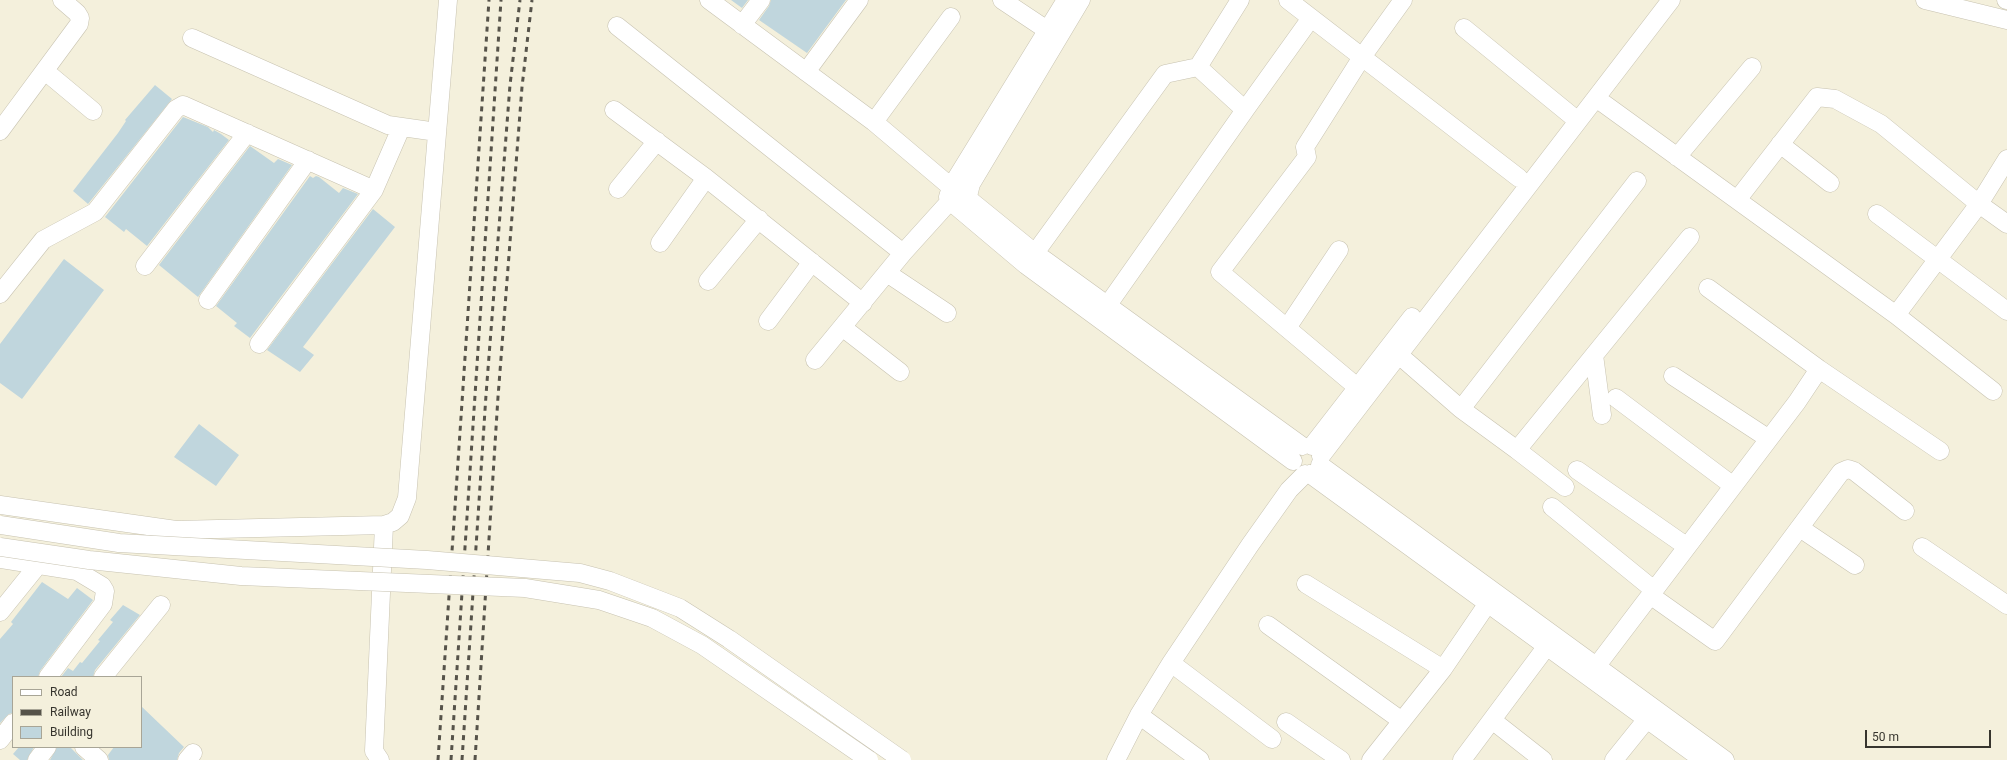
<!DOCTYPE html>
<style>
body{margin:0}
#map{position:relative;width:2007px;height:760px;overflow:hidden;background:#f4f0dc;font-family:Roboto,sans-serif}
canvas{display:block}
.legend{position:absolute;left:12px;top:676px;width:130px;height:72px;box-sizing:border-box;background:#f4f0dc;border:1px solid #a8a596;margin:0;padding:5px 7px;list-style:none;font-size:12px;color:#37352e}
.legend li{display:flex;align-items:center;gap:8px;height:20px}
.legend b{width:20px;border:1px solid #a8a596}
.scale{position:absolute;left:1865px;top:730px;width:126px;height:18px;box-sizing:border-box;border:2px solid #37352e;border-top:0;padding-left:5px;font-size:12px;line-height:14px;white-space:nowrap;color:#37352e;-webkit-text-stroke:3px #f4f0dc;paint-order:stroke}
</style>
<div id="map">
<canvas width="2007" height="760"></canvas>
<ul class="legend">
<li><b style="height:5px;background:#fff"></b>Road</li>
<li><b style="height:5px;background:#56534a"></b>Railway</li>
<li><b style="height:11px;background:#c0d6dd"></b>Building</li>
</ul>
<div class="scale">50 m</div>
</div>
<script>
const context = document.querySelector('canvas').getContext('2d');
context.lineJoin = 'round';
function fill(path, color) { context.fillStyle = color; context.fill(path, 'evenodd'); }
const poly = rows => new Path2D(rows.map(r => 'M' + r).join(''));
function trace(path, color, width, dash) { context.strokeStyle = color; context.lineWidth = width; context.lineCap = dash ? 'butt' : 'round'; context.setLineDash(dash || []); context.stroke(path); }
fill(poly([
 [731,0,748,0,742,8],
 [771,0,846,0,807,53,759,20,769,6],
 [155,85,172,99,88,204,73,191,118,133,126,121,125,120],
 [183,117,208,127,213,132,214,130,221,134,229,140,147,246,126,229,124,232,105,217],
 [250,146,274,163,278,159,292,165,198,297,159,265],
 [310,176,313,178,316,176,319,177,339,193,343,188,358,194,250,338,234,326,237,323,216,306],
 [373,209,395,227,303,347,314,355,300,372,267,350],
 [64,259,104,290,22,399,0,383,0,344],
 [199,424,239,455,216,486,174,457],
 [42,582,68,599,77,588,93,600,40,671,38,677,13,677,13,713,9,714,0,723,0,639,13,624,11,622],
 [123,605,140,615,95,670,93,677,61,677,68,668,73,671,80,662,82,663,100,641,98,640,113,622,110,620],
 [141,706,184,747,179,753,177,760,109,760,108,755,114,747,141,747],
 [19,747,34,747,27,760,20,760,13,754],
 [57,747,70,747,83,760,50,760]
]), '#c0d6dd');
const minor = poly([
 [709,0,874,122,951,187],
 [1002,0,1056,36],
 [1066,0,951,187,948,197,950,201,1026,265,1293,461],
 [1081,0,971,184,968,196,971,201,1035,253,1302,446],
 [1288,0,1519,178],
 [1925,0,2007,20],
 [2006,0,2007,0],
 [742,25,761,0],
 [617,26,903,253,950,201,961,195],
 [1464,28,1578,121],
 [192,38,388,125,437,132],
 [45,71,93,111],
 [806,72,859,0],
 [1596,98,1896,315,1993,391],
 [614,110,706,178,863,303],
 [1245,110,1311,18],
 [874,122,951,17],
 [0,131,79,24,80,18,77,13,62,0],
 [1780,144,1830,183],
 [1677,157,1752,67],
 [618,189,657,141],
 [1737,200,1817,97,1835,99,1881,124,1979,204,2007,224],
 [1877,214,2007,311],
 [660,243,706,178],
 [1035,253,1165,74,1198,67],
 [145,266,247,133],
 [887,273,947,313],
 [708,281,759,219],
 [1708,288,1819,369,1940,451],
 [0,294,43,240,95,212,176,109,183,105,374,190],
 [208,300,308,160],
 [1107,306,1245,110,1198,67,1240,0],
 [1896,315,1979,204,2007,159],
 [768,321,812,262],
 [842,327,900,372],
 [1287,328,1339,250],
 [259,344,374,190,401,128],
 [1399,355,1461,409,1517,450,1565,487],
 [1594,355,1602,415],
 [815,360,903,253],
 [1673,376,1769,439],
 [1357,387,1220,272,1307,157,1305,147,1362,57,1403,0],
 [1616,398,1732,485],
 [1461,409,1637,181],
 [1312,446,1412,317],
 [1517,450,1690,237],
 [1321,456,1671,0],
 [1320,465,1725,760],
 [1577,470,1686,546],
 [1310,474,1703,760],
 [0,505,176,530,384,525,393,522,400,516,407,498,448,0],
 [1552,507,1654,590],
 [1800,528,1855,565],
 [1922,547,2007,605],
 [0,559,77,571,102,586,105,591,103,604,48,677],
 [1306,584,1443,669],
 [1650,595,1715,641,1841,472,1848,469,1854,471,1905,511],
 [0,612,38,565],
 [1268,625,1402,721],
 [1171,663,1272,739],
 [1589,676,1797,402,1819,369],
 [103,677,161,605],
 [1139,715,1200,760],
 [1492,720,1543,760],
 [1286,722,1341,760],
 [0,740,13,723],
 [84,747,99,760],
 [37,760,47,747],
 [187,760,193,753],
 [380,760,374,751,384,525],
 [1116,760,1139,715,1171,663,1250,545,1289,490,1305,474],
 [1371,760,1443,669,1488,603],
 [1462,760,1547,646],
 [1614,760,1647,719]
]);
trace(minor, '#c7c2b0', 19);
trace(minor, '#fff', 18);
trace(poly([
 [438,760,489,0],
 [451,760,501,0],
 [462,760,486,395,510,85,520,0],
 [475,760,498,397,522,87,532,0]
]), '#56534a', 3, [5, 5]);
const minorBridge = poly([
 [0,525,119,543,427,560,580,573,610,581,680,608,729,639,902,760],
 [0,547,89,560,241,576,525,588,599,600,652,618,702,645,869,760]
]);
trace(minorBridge, '#c7c2b0', 19, []);
trace(minorBridge, '#fff', 18);
</script>
